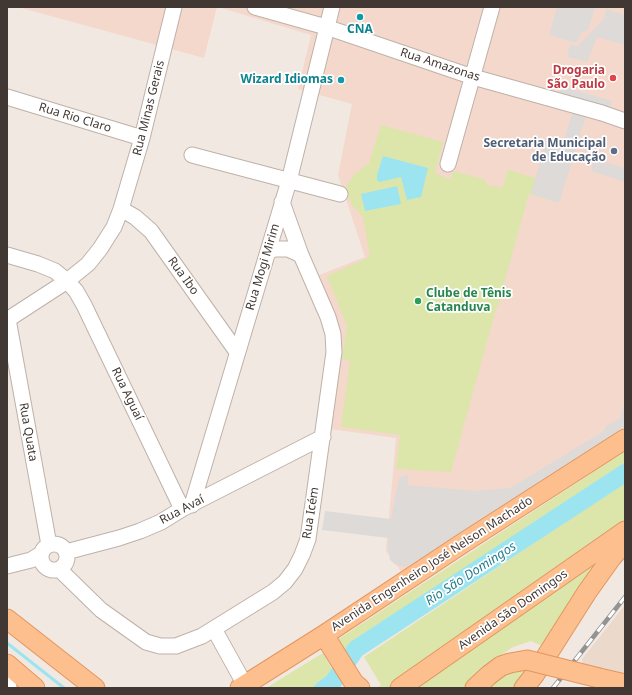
<!DOCTYPE html>
<meta charset="utf-8">
<style>
body{margin:0}
#map{position:relative;width:632px;height:695px;overflow:hidden;background:#f1e8e2;font-family:"Noto Sans",sans-serif}
canvas{display:block}
.frame{position:absolute;inset:0;border:8px solid #423833;pointer-events:none}
</style>
<div id="map">
<canvas width="632" height="695"></canvas>
<div class="frame"></div>
</div>
<script>
const context = document.querySelector('canvas').getContext('2d');
context.lineJoin = 'round';
function fill(path, color) { context.fillStyle = color; context.fill(path, 'evenodd'); }
const poly = rows => new Path2D(rows.map(r => 'M' + r).join(''));
function trace(path, color, width, dash) { context.strokeStyle = color; context.lineWidth = width; context.lineCap = dash ? 'butt' : 'round'; context.setLineDash(dash || []); context.stroke(path); }
function write(font, color, halo, rows, align = 'center') {
  context.font = font + ' "Noto Sans",sans-serif'; context.lineWidth = 3.5; context.setLineDash([]); context.textBaseline = 'middle'; context.strokeStyle = halo; context.fillStyle = color; for (const [text, x, y, turn = 0] of rows) {
    context.save(); context.translate(x, y); context.rotate((+turn || 0) * Math.PI / 180); context.textAlign = isNaN(turn) ? turn : align; if (halo) context.strokeText(text, 0, 0); context.fillText(text, 0, 0); context.restore();
  }
}
fill(poly([
 [18,7,217,7,204,58],
 [218,7,625,7,625,436,407,579,386,551,396,438,330,429,340,328,319,275,365,257,338,175,352,104,298,89,311,35]
]), '#f4d8cc');
fill(poly([
 [625,605,625,675,583,666,582,659]
]), '#ebd9cb');
fill(poly([
 [381,125,443,142,435,173,450,179,454,171,486,180,487,185,502,188,508,170,535,178,558,203,529,194,503,287,501,298,499,304,497,306,451,472,396,469,400,435,341,427,350,361,342,359,347,326,327,276,370,257,363,217,351,204,346,187,355,174,369,163],
 [625,447,625,470,598,488,345,650,337,640,587,476],
 [625,482,625,529,390,688,376,688,381,685,364,657],
 [609,553,542,646,531,641,513,647,498,657,466,688,411,688],
 [323,653,333,671,318,682,312,688,266,688],
 [518,669,530,671,516,688,485,688,503,674]
]), '#dce6aa');
fill(poly([
 [557,7,595,8,588,30,582,32,576,43,549,35],
 [606,9,625,15,625,45,597,37,587,62,567,57,570,45,578,46,604,19],
 [561,86,612,101,610,109,559,93],
 [573,111,586,115,559,203,531,194,547,137,563,142],
 [594,159,625,168,625,182,591,171],
 [625,401,625,427,446,543,406,567,396,565,390,560,388,548,388,538,322,530,325,511,391,519,399,478,408,474,408,485,476,491,510,488,604,431,606,426,620,418]
]), '#dedad8');
fill(poly([
 [383,156,428,168,421,197,407,200,401,177,380,182,377,180,377,175],
 [397,186,401,204,365,211,361,194],
 [333,671,340,679,336,688,312,688,318,682]
]), '#9ce5f0');
trace(poly([
 [7,643,64,688]
]), '#9ce5f0', 3);
trace(poly([
 [329,688,356,649,625,473]
]), '#9ce5f0', 18);
const minor = poly([
 [255,7,326,27,473,77,602,113,625,121],
 [7,97,142,138],
 [192,155,340,194],
 [448,164,492,7],
 [121,209,135,217,151,231,237,352],
 [268,252,274,249,288,249,301,255],
 [7,255,38,264,55,271,67,281,76,291,84,305,182,509],
 [8,319,49,545],
 [7,320,67,281,88,264,100,249,114,227,121,209,142,138,174,7],
 [192,505,289,181,332,7],
 '41 557a13 13 0 1 1 26 0a13 13 0 1 1-26 0Z',
 [66,552,119,538,140,531,161,522,182,509,323,437],
 [7,566,31,560,41,554],
 [59,569,101,610,146,642,160,646,176,646,202,636,273,592,285,582,295,569,302,555,308,539,334,352,333,334,328,317,301,255,282,202],
 [214,629,245,685],
 [7,675,9,688]
]);
const major = poly([
 [7,619,95,688],
 [324,635,354,683,360,688],
 [7,664,35,688],
 [599,678,625,684],
 [240,688,324,635,463,543,625,439],
 [400,688,625,531],
 [475,688,489,675],
 [524,688,535,674,587,592,612,557,625,542]
]);
trace(minor, '#bfb1a8', 17);
trace(major, '#e3965e', 21);
trace(minor, '#fff', 15);
trace(major, '#febf8e', 19);
const rail = poly([
 [553,688,625,597]
]);
trace(rail, '#939393', 4.5);
trace(rail, '#fff', 3, [9]);
const majorBridge = poly([
 [489,675,501,666,510,663,527,660,599,678]
]);
trace(majorBridge, '#e3965e', 21, []);
trace(majorBridge, '#febf8e', 19);
for (const [x, y, r, color] of [
 [360,17,4,"#0f9aa8"],
 [613,78,4,"#e0444e"],
 [341,80,4,"#0f9aa8"],
 [614,151,4,"#5c6f8a"],
 [418,301,4,"#2e9e5b"]
]) { const dot = new Path2D(); dot.arc(x, y, r, 0, 2 * Math.PI); context.fillStyle = color; context.fill(dot); trace(dot, '#fff', 1.5); }
write('bold 12px', '#0d838f', '#fff', [
 ["CNA",360,30],
 ["Wizard Idiomas",333,80,"right"]
]);
write('12px', '#423833', '#fff', [
 ["Rua Amazonas",440,65,18],
 ["Rua Minas Gerais",149,108,-76],
 ["Rua Rio Claro",75,118,17],
 ["Rua Mogi Mirim",263,267,-73],
 ["Rua Ibo",183,276,54],
 ["Rua Aguaí",127,394,64],
 ["Rua Quata",28,432,80],
 ["Rua Avaí",182,510,-28],
 ["Rua Icém",311,513,-81],
 ["Avenida Engenheiro José Nelson Machado",432,564,-33],
 ["Avenida São Domingos",513,610,-35]
]);
write('bold 12px', '#be3a42', '#fff', [
 ["Drogaria",605,71],
 ["São Paulo",605,85]
], 'right');
write('bold 12px', '#4e5e75', '#fff', [
 ["Secretaria Municipal",606,144],
 ["de Educação",606,158]
], 'right');
write('bold 12px', '#27864d', '#fff', [
 ["Clube de Tênis",426,294],
 ["Catanduva",426,308]
], 'left');
write('italic 13px', '#277f8f', '#fff', [
 ["Rio São Domingos",471,574,-33]
]);
</script>
